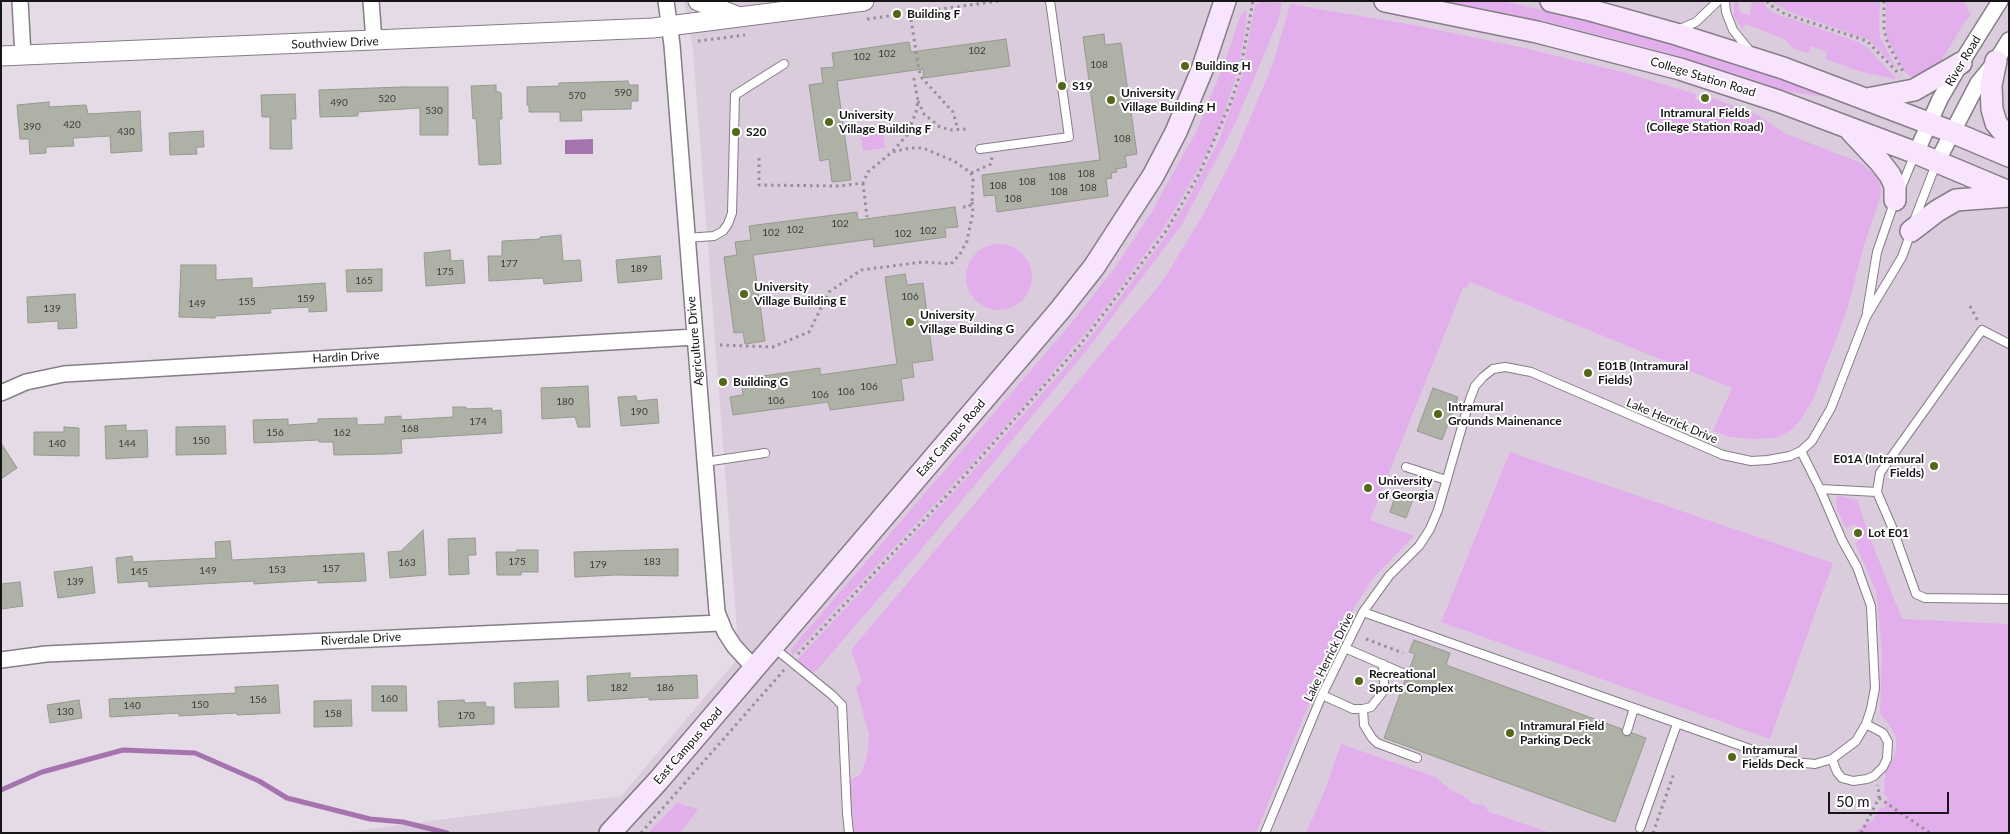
<!DOCTYPE html>
<style>
body{margin:0}
#map{position:relative;width:2010px;height:834px;overflow:hidden;background:#e5dbe7;font-family:Lato,sans-serif}
canvas{display:block}
.frame{position:absolute;inset:0;border:2px solid #181519;pointer-events:none}
.scale{position:absolute;left:1828px;top:792px;width:121px;height:22px;box-sizing:border-box;border:2px solid #181519;border-top:0;padding-left:6px;font-size:15px;line-height:18px;white-space:nowrap;color:#181519;-webkit-text-stroke:4px #fff;paint-order:stroke}
</style>
<div id="map">
<canvas width="2010" height="834"></canvas>
<div class="frame"></div>
<div class="scale">50 m</div>
</div>
<script>
const context = document.querySelector('canvas').getContext('2d');
context.lineJoin = 'round';
function fill(path, color) { context.fillStyle = color; context.fill(path, 'evenodd'); }
const poly = rows => new Path2D(rows.map(r => 'M' + r).join(''));
function trace(path, color, width, dash) { context.strokeStyle = color; context.lineWidth = width; context.lineCap = dash ? 'butt' : 'round'; context.setLineDash(dash || []); context.stroke(path); }
function write(font, color, halo, rows, align = 'center') {
  context.font = font + ' Lato,sans-serif'; context.lineWidth = 4; context.setLineDash([]); context.textBaseline = 'middle'; context.strokeStyle = halo; context.fillStyle = color; for (const [text, x, y, turn = 0] of rows) {
    context.save(); context.translate(x, y); context.rotate((+turn || 0) * Math.PI / 180); context.textAlign = isNaN(turn) ? turn : align; if (halo) context.strokeText(text, 0, 0); context.fillText(text, 0, 0); context.restore();
  }
}
fill(poly([
 [684,1,2009,1,2009,833,339,833,621,796,739,657,693,50]
]), '#dbccdd');
fill(poly([
 [1441,1,1501,1,1571,16,1670,43,1827,95,1826,97,1785,91,1742,76,1654,49,1543,21],
 [1734,1,1739,1,1738,5,1741,13,1750,15,1752,1,1764,1,1766,7,1774,13,1858,42,1869,49,1896,78,1895,79,1862,72,1825,59,1827,52,1811,46,1808,53,1794,49,1784,39,1746,24,1742,29,1734,16],
 [1770,1,1880,1,1879,23,1880,37,1897,69,1869,40,1790,12],
 [1886,1,1964,1,1971,15,1965,22,1937,67,1916,81,1904,71,1886,36],
 [1261,2,1282,3,1278,21,1235,124,1181,226,1087,350,919,552,817,670,812,673,797,662,798,659,963,482,1062,371,1095,331,1165,237,1187,201,1219,140,1241,80,1255,5],
 [1290,4,1419,26,1524,48,1622,72,1696,94,1695,99,1709,104,1712,98,1756,114,1784,133,1861,163,1876,176,1880,184,1881,195,1864,245,1847,310,1814,397,1802,418,1790,431,1776,438,1752,439,1730,437,1713,431,1732,388,1470,282,1467,287,1463,288,1370,520,1414,536,1373,578,1346,621,1303,718,1256,833,854,833,848,784,850,780,861,774,867,756,869,734,856,688,862,681,851,650,1162,282,1203,215,1236,152,1274,61],
 [1246,9,1246,25,1239,67,1225,111,1215,137,1192,181,1160,234,1093,324,1038,390,963,474,792,656,791,649,1069,326,1114,269,1151,213,1198,128,1224,64,1240,17],
 [882,126,885,148,863,151,860,129],
 '966 277a33 33 0 1 1 66 0a33 33 0 1 1-66 0Z',
 [1510,452,1833,563,1770,739,1441,622],
 [1840,496,1857,500,1870,538,1902,619,2009,624,2009,833,1853,833,1873,820,1880,808,1884,808,1888,798,1884,793,1885,771,1894,757,1896,749,1896,737,1890,726,1880,713,1882,653,1876,591,1855,543,1862,538,1855,524,1846,528,1837,510,1836,498],
 [1341,744,1436,777,1449,789,1462,795,1474,804,1484,805,1489,812,1551,833,1306,833,1325,790],
 [677,803,698,809,680,833,648,833]
]), '#e2afec');
fill(poly([
 [593,139,593,154,565,154,565,140]
]), '#a574af');
trace(poly([
 [1,790,42,772,123,750,195,753,259,781,287,798,370,819,403,822,447,833]
]), '#a574af', 5);
const building = poly([
 [1104,34,1105,45,1121,43,1137,154,1125,156,1127,167,1116,169,1117,172,1111,173,1112,178,1106,179,1108,196,997,212,995,195,984,196,982,175,1100,160,1083,37,1104,34],
 [1006,39,1010,66,924,78,923,69,837,81,851,180,832,182,829,159,820,161,809,85,823,83,821,68,834,67,832,53,909,42,911,52,1006,39],
 [628,81,629,85,638,85,638,101,631,101,631,109,581,110,582,121,560,121,560,112,529,112,529,105,527,105,527,87,559,86,559,83,628,81],
 [496,85,496,91,501,93,502,119,499,119,501,164,479,165,476,118,473,119,471,86,496,85],
 [401,87,448,87,448,135,420,135,420,108,358,112,358,116,320,117,319,90,401,87],
 [295,94,296,119,291,119,292,149,270,149,270,117,262,117,261,95,295,94],
 [49,102,49,107,86,105,88,114,140,111,142,151,111,153,110,136,73,138,74,146,46,147,46,153,30,154,29,139,20,139,17,105,49,102],
 [203,131,204,147,196,147,197,154,170,155,169,133,203,131],
 [955,207,958,227,945,228,946,237,874,247,873,239,753,255,765,341,745,344,743,332,734,333,724,257,737,255,735,242,751,240,749,226,857,212,858,220,955,207],
 [561,235,563,261,580,260,582,281,544,284,543,278,489,281,488,256,502,256,502,241,540,239,540,237,561,235],
 [450,250,451,261,463,260,465,283,426,286,424,253,450,250],
 [660,256,662,279,618,283,616,260,660,256],
 [181,265,216,265,216,280,252,278,252,288,325,283,327,311,309,312,309,307,270,309,271,313,215,316,215,318,179,317,181,265],
 [382,269,382,291,347,292,346,270,382,269],
 [905,274,907,285,923,283,933,360,912,363,914,377,901,379,904,400,830,410,828,402,733,415,730,397,743,395,741,379,820,368,820,375,897,364,885,277,905,274],
 [75,294,77,328,58,329,58,321,28,323,27,297,75,294],
 [588,386,590,427,578,427,575,417,542,419,541,388,588,386],
 [1433,388,1458,397,1442,440,1417,431,1433,388],
 [636,396,637,401,657,399,659,423,621,426,618,397,636,396],
 [453,407,466,407,466,409,492,408,492,411,501,410,502,433,401,439,402,453,386,454,334,455,333,442,319,442,319,440,254,443,253,420,288,419,288,425,318,423,318,419,357,418,357,425,385,424,385,417,401,416,401,420,453,417,453,407],
 [126,425,126,431,147,430,148,457,106,459,105,426,126,425],
 [225,426,226,454,176,455,176,427,225,426],
 [64,427,79,428,79,456,34,455,34,432,64,432,64,427],
 [1,443,17,468,1,479,1,443],
 [1396,494,1413,499,1406,518,1390,512,1396,494],
 [423,530,426,575,390,578,388,552,401,551,423,530],
 [475,538,476,555,468,555,469,574,449,575,448,539,475,538],
 [230,541,232,560,364,553,366,581,318,583,318,580,254,584,254,581,149,587,148,581,118,583,116,558,132,556,133,562,216,558,215,542,230,541],
 [678,549,678,576,615,575,575,577,574,552,678,549],
 [517,550,538,550,538,572,521,572,521,575,497,575,496,552,517,552,517,550],
 [92,567,95,593,58,598,54,572,92,567],
 [20,582,23,606,1,609,1,584,20,582],
 [1414,640,1450,653,1446,665,1622,729,1622,733,1625,736,1629,736,1632,733,1646,738,1615,822,1384,738,1405,680,1410,680,1412,677,1412,672,1409,670,1415,654,1409,652,1414,640],
 [630,673,630,678,697,675,698,698,649,700,649,697,588,701,587,676,630,673],
 [558,681,559,707,515,708,514,683,558,681],
 [278,685,280,713,237,715,237,713,179,716,179,713,110,717,109,699,236,693,235,687,278,685],
 [372,686,406,686,407,711,372,711,372,686],
 [79,700,82,718,50,723,47,705,79,700],
 [351,700,352,726,314,727,314,701,351,700],
 [464,700,465,703,485,702,486,707,494,707,494,724,439,727,438,701,464,700]
]);
fill(building, '#aeb2a6');
trace(building, '#959a8e', 1);
const service = poly([
 [1725,1,1726,12,1733,30,1749,50],
 [1680,29,1696,22,1718,1],
 [980,149,1069,137,1050,1],
 [1900,190,1915,154],
 [1914,221,1936,164],
 [687,238,714,236,723,231,728,224,732,213,735,95,784,64],
 [1867,312,1877,252,1895,200],
 [2009,344,1982,330,1880,473,1877,492,1892,527,1916,594,1925,598,2009,599],
 [705,462,765,453],
 [1406,467,1446,480],
 [1820,489,1877,492],
 [1363,612,1784,761,1815,764,1832,759,1856,741,1866,724,1871,709,1875,688,1871,606,1857,567,1842,540,1820,489,1801,451],
 [773,647,832,695,842,705,847,813,849,833],
 [1345,648,1407,675],
 [1322,695,1353,709,1363,709,1371,707,1382,693,1384,684,1383,664],
 [1363,709,1364,725,1372,738,1377,743,1417,758],
 [1627,731,1634,708],
 [1832,759,1837,772,1842,778,1853,781,1867,779,1874,776,1883,767,1887,759,1888,742,1883,733,1866,724],
 [1640,828,1677,724],
 [1265,833,1322,695,1363,612,1389,576,1419,546,1430,529,1438,510,1470,399,1475,386,1483,377,1493,369,1505,367,1531,372,1723,455,1751,461,1768,460,1790,456,1801,451,1812,441,1831,408,1866,317,1902,257,1911,232]
]);
const minor = poly([
 [20,1,23,56],
 [371,1,374,41],
 [666,1,672,45,717,612,725,632,734,646,754,668],
 [1916,153,1940,99,1961,63,2000,1],
 [1937,162,1978,83,1996,61,2009,40],
 [1,393,26,382,64,374,695,337],
 [1,660,46,654,720,623]
]);
const tertiary = poly([
 [698,1,737,16],
 [1,56,653,28,864,1]
]);
const secondary = poly([
 [1385,1,1537,32,1680,69,1778,101,1916,153,2009,192],
 [1551,1,1586,9,1676,34,1783,68,1952,132,2009,156],
 [1996,61,1991,85,1992,109,1996,123,2009,139],
 [1867,99,1914,90,1961,63],
 [1851,131,1880,162,1890,175,1895,186,1895,200],
 [1911,231,1937,211,1956,200,2009,196],
 [610,833,658,781,1060,310,1094,267,1153,176,1176,132,1202,70,1225,1]
]);
trace(service, '#857d87', 10);
trace(minor, '#857d87', 18);
trace(tertiary, '#857d87', 21);
trace(secondary, '#857d87', 24);
trace(poly([
 [1767,1,1769,4,1785,14,1867,41,1900,75],
 [1884,1,1884,30,1888,44,1904,73],
 [910,13,919,70,922,78,953,112,958,130],
 [867,19,999,1],
 [698,41,745,35],
 [918,101,924,114,940,127,950,130,967,129],
 [893,151,907,135,916,112,918,101,913,74],
 [759,158,759,185,838,186,863,183,868,172,892,152,910,148,923,148,954,161,971,173,973,180,972,202,969,207,959,207],
 [971,173,991,164,992,157],
 [863,183,867,217],
 [1970,306,1978,321],
 [720,345,773,347,809,332,829,292,861,270,923,262,951,264,960,254,967,241,973,212,972,202],
 [1366,639,1403,653],
 [798,654,951,491,1080,345,1166,231,1198,176,1231,102,1239,77,1253,1],
 [1879,798,1930,833],
 [641,833,784,670],
 [1653,833,1674,773],
 [1861,833,1879,798,1879,792,1877,785]
]), '#968f98', 3, [2.5, 4]);
trace(service, '#fff', 8);
trace(minor, '#fff', 15);
trace(tertiary, '#fff', 19);
trace(secondary, '#f8e4fc', 21);
for (const [x, y, r, color] of [
 [897,14,5,"#536816"],
 [1185,66,5,"#536816"],
 [1062,86,5,"#536816"],
 [1705,98,5,"#536816"],
 [1111,100,5,"#536816"],
 [829,122,5,"#536816"],
 [736,132,5,"#536816"],
 [744,294,5,"#536816"],
 [910,322,5,"#536816"],
 [1588,373,5,"#536816"],
 [723,382,5,"#536816"],
 [1438,414,5,"#536816"],
 [1934,466,5,"#536816"],
 [1368,488,5,"#536816"],
 [1858,533,5,"#536816"],
 [1359,681,5,"#536816"],
 [1510,733,5,"#536816"],
 [1732,757,5,"#536816"]
]) { const dot = new Path2D(); dot.arc(x, y, r, 0, 2 * Math.PI); context.fillStyle = color; context.fill(dot); trace(dot, '#fff', 2); }
write('10px', '#3e3c3c', null, [
 ["102",977,51],
 ["102",887,54],
 ["102",862,57],
 ["108",1099,65],
 ["590",623,93],
 ["570",577,96],
 ["520",387,99],
 ["490",339,103],
 ["530",434,111],
 ["420",72,125],
 ["390",32,127],
 ["430",126,132],
 ["108",1122,139],
 ["108",1086,174],
 ["108",1057,177],
 ["108",1027,182],
 ["108",998,186],
 ["108",1088,188],
 ["108",1059,192],
 ["108",1013,199],
 ["102",840,224],
 ["102",795,230],
 ["102",928,231],
 ["102",771,233],
 ["102",903,234],
 ["177",509,264],
 ["189",639,269],
 ["175",445,272],
 ["165",364,281],
 ["106",910,297],
 ["159",306,299],
 ["155",247,302],
 ["149",197,304],
 ["139",52,309],
 ["106",869,387],
 ["106",846,392],
 ["106",820,395],
 ["106",776,401],
 ["180",565,402],
 ["190",639,412],
 ["174",478,422],
 ["168",410,429],
 ["156",275,433],
 ["162",342,433],
 ["150",201,441],
 ["140",57,444],
 ["144",127,444],
 ["175",517,562],
 ["183",652,562],
 ["163",407,563],
 ["179",598,565],
 ["157",331,569],
 ["153",277,570],
 ["149",208,571],
 ["145",139,572],
 ["139",75,582],
 ["182",619,688],
 ["186",665,688],
 ["160",389,699],
 ["156",258,700],
 ["150",200,705],
 ["140",132,706],
 ["130",65,712],
 ["158",333,714],
 ["170",466,716]
]);
write('bold 12px', '#181519', '#fff', [
 ["Building F",907,14],
 ["Building H",1195,66],
 ["S19",1072,86],
 ["University",1121,93],
 ["Village Building H",1121,107],
 ["Intramural Fields",1705,113,"center"],
 ["(College Station Road)",1705,127,"center"],
 ["University",839,115],
 ["Village Building F",839,129],
 ["S20",746,132],
 ["University",754,287],
 ["Village Building E",754,301],
 ["University",920,315],
 ["Village Building G",920,329],
 ["E01B (Intramural",1598,366],
 ["Fields)",1598,380],
 ["Building G",733,382],
 ["Intramural",1448,407],
 ["Grounds Mainenance",1448,421],
 ["E01A (Intramural",1924,459,"right"],
 ["Fields)",1924,473,"right"],
 ["University",1378,481],
 ["of Georgia",1378,495],
 ["Lot E01",1868,533],
 ["Recreational",1369,674],
 ["Sports Complex",1369,688],
 ["Intramural Field",1520,726],
 ["Parking Deck",1520,740],
 ["Intramural",1742,750],
 ["Fields Deck",1742,764]
], 'left');
write('12px', '#181519', '#fff', [
 ["Southview Drive",335,43,-2],
 ["River Road",1963,61,-59],
 ["College Station Road",1703,77,17],
 ["Agriculture Drive",695,341,-95],
 ["Hardin Drive",346,357,-3],
 ["Lake Herrick Drive",1672,421,23],
 ["East Campus Road",951,438,-49],
 ["Riverdale Drive",361,639,-3],
 ["Lake Herrick Drive",1329,657,-64],
 ["East Campus Road",688,746,-49]
]);
</script>
